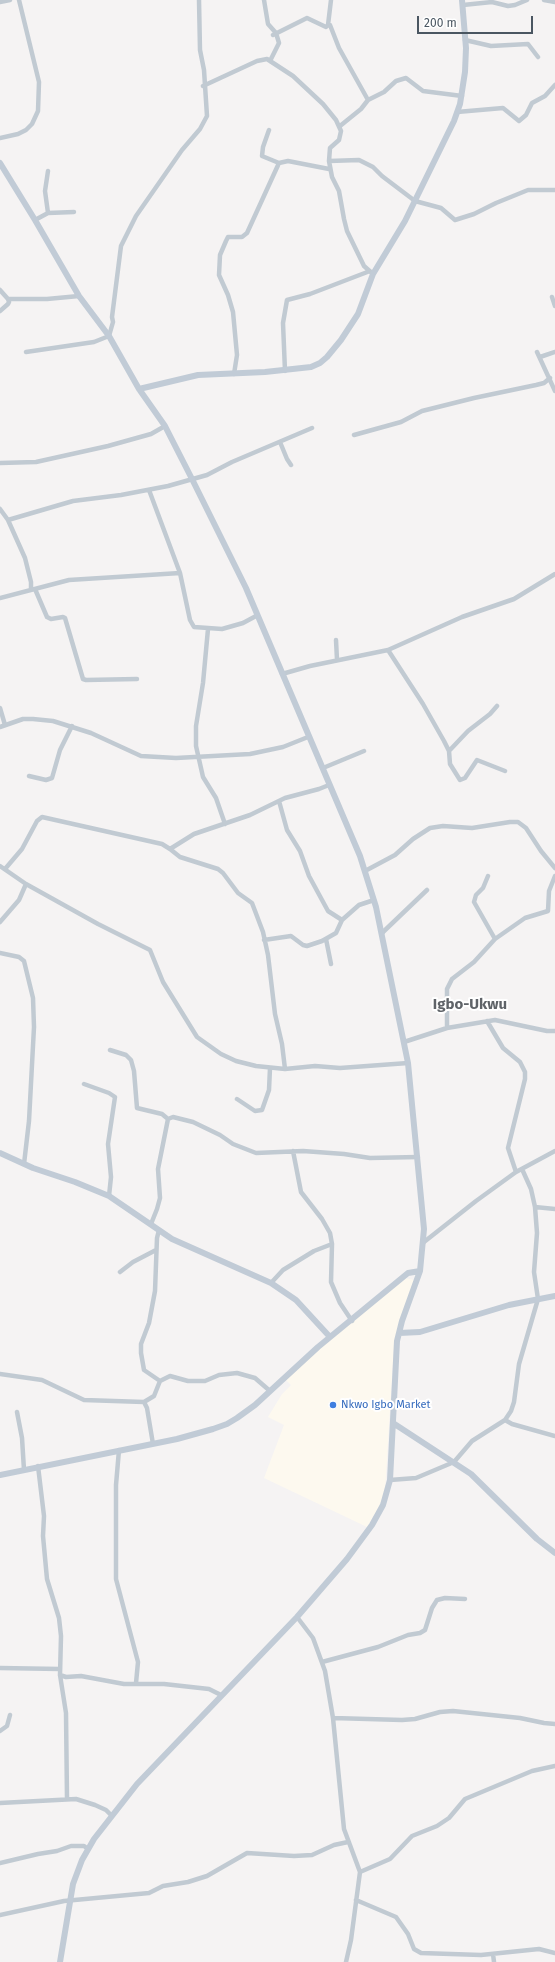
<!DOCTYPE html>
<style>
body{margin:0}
#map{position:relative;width:555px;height:1962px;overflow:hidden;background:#f5f3f3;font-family:"Fira Sans",sans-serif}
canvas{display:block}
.scale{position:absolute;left:417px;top:16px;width:116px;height:18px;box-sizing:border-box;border:2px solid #4a5661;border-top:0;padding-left:5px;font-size:12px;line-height:14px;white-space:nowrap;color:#4a5661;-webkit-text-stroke:3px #fff;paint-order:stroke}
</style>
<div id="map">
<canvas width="555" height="1962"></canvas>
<div class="scale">200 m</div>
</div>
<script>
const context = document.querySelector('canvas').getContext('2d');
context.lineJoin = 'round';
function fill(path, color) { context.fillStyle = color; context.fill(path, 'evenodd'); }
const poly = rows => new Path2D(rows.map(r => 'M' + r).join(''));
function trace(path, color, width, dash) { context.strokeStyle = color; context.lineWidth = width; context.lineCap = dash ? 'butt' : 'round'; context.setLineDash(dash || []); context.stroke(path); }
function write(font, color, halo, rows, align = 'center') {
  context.font = font + ' "Fira Sans",sans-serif'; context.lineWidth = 4; context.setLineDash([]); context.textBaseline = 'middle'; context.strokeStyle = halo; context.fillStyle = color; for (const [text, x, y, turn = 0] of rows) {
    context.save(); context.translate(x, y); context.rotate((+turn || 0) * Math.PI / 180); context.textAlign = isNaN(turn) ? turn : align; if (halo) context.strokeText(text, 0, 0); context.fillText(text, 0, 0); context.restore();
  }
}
fill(poly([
 [405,1278,414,1280,394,1346,385,1491,378,1509,367,1527,264,1478,284,1425,268,1417,282,1394,291,1385,285,1379,322,1346]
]), '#fdf9ef');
trace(poly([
 [264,0,268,24,276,33,279,43,270,61],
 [544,0,555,2],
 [0,2,10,0],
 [463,5,492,2,508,6,515,5,527,0],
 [328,25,330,25,339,48,368,100],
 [273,35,307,18,326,27,328,25,331,0],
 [465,40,491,46,528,44,538,57],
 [203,86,257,61,267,59,293,76,323,104,336,120,341,131,339,140,330,148,329,161,332,177,339,191,344,219,347,231,364,266,373,274],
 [457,112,503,108,519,121,526,115,532,103,545,96,555,85],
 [340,126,361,109,368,100,384,92,396,81,406,78,423,91,462,96],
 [269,130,263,147,262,156,279,163],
 [0,138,18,134,26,130,32,124,38,111,39,82,19,0],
 [329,161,359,160,373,167,382,176,415,201,441,208,455,220,474,214,496,203,528,190,555,190],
 [48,213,74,212],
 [35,220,48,213,45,191,48,171],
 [0,290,8,299,47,299,79,296],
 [552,297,555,306],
 [0,311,8,304,9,302,8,299],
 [26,352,94,342,109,336,113,322,112,317,121,246,136,216,182,150,200,129,207,116,204,70,200,50,199,0],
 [537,352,555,391],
 [540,357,555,352],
 [285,371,283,323,287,300,310,294,370,271],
 [234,374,237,355,233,312,228,295,219,275,220,255,226,241,228,237,242,237,247,233,279,163,288,161,329,169],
 [354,435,401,422,422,411,474,398,536,385,544,383,550,378],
 [280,442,287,459,291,465],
 [0,463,36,462,108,446,151,434,165,426],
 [149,490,180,573],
 [0,509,8,520,25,558,31,582,31,590],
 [8,520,73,501,121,495,168,486,207,475,232,462,312,428],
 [35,589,47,617,51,619,63,617,65,618,83,679,86,680,137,679],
 [0,598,69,580,180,573,190,620,194,627,222,629,243,623,256,616],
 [208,629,203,683,196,726,196,746,203,777,216,798,225,824],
 [336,640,337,660],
 [388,650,462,617,514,599,555,574],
 [282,674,310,666,388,650,423,704,444,741,449,751,450,764,460,780,465,778,477,760,505,771],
 [0,708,5,725],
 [0,727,23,719,33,719,53,721,91,733,141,756,176,758,250,754,283,747,308,737],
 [449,751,468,731,490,714,497,706],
 [323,768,364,751],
 [29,776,46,780,52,778,60,750,72,726],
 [279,801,287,830,300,851,309,876,328,911,342,920],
 [170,849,180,857,218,869,223,873,238,893,252,903,263,932,268,955,275,1014,282,1044,285,1069],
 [0,866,26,884,98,924,150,950,163,982,197,1037,221,1054,236,1061,256,1066,285,1069,315,1066,340,1068,408,1063],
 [5,869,22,849,37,821,42,817,162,844,170,849,194,834,250,815,285,798,319,789,329,785],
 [365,871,395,855,413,839,430,828,443,826,472,828,510,822,518,822,526,828,541,851,555,868],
 [488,876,483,888,476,895,474,902,495,939],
 [0,922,19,900,26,884],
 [382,933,427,890],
 [326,939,331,964],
 [264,940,291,936,303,945,307,946,322,941,336,933,342,920,359,905,374,900],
 [0,953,19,957,24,961,33,998,34,1027,29,1121,24,1164],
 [487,1021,503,1048,520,1062,525,1072,525,1079,508,1148,516,1172],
 [447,1028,447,989,452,979,474,962,495,939,525,918,548,911,549,891,555,876],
 [404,1042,447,1028,495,1020,547,1031,555,1031],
 [110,1050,126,1055,131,1060,134,1071,137,1108,162,1114,168,1119],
 [84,1084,109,1093,115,1097,108,1144,111,1177,109,1196],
 [237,1099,255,1111,262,1110,269,1090,270,1068],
 [168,1119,173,1117,193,1122,220,1135,233,1144,256,1153,303,1151,344,1154,370,1158,418,1157],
 [293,1151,301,1192,322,1219,330,1233,332,1244,331,1282,340,1303,352,1321],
 [535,1207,555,1209],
 [151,1224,157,1209,160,1198,158,1169,168,1119],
 [159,1230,157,1238,155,1291,149,1323,141,1344,141,1353,144,1370,160,1381],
 [424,1242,476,1201,516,1172,555,1151],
 [120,1272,133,1262,156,1250],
 [271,1283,283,1270,314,1251,332,1244],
 [0,1374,42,1380,84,1400,144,1402,147,1408,153,1444],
 [144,1402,154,1396,160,1381,170,1376,188,1381,205,1381,219,1375,237,1373,255,1378,270,1391],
 [17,1412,22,1438,24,1470],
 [505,1420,512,1424,555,1436],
 [119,1450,116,1485,116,1579,138,1662,136,1683],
 [38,1466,44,1516,43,1536,47,1579,59,1618,61,1636,60,1675,66,1713,67,1799],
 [390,1480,416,1478,454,1462,472,1441,505,1420,511,1411,514,1402,519,1364,538,1299,534,1272,537,1233,535,1207,531,1189,522,1169],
 [297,1617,313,1638,325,1671,333,1718,344,1829,360,1872,351,1940,346,1962],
 [322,1662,378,1647,408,1635,420,1633,425,1630,432,1608,437,1600,445,1598,465,1599],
 [0,1668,60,1669],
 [60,1675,66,1677,81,1676,124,1684,164,1684,209,1689,221,1695],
 [333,1718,402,1720,415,1719,440,1712,453,1711,520,1718,544,1723,555,1724],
 [0,1731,7,1726,10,1715],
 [0,1803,76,1799,95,1805,106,1810,112,1816],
 [0,1863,38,1854,57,1851,71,1846,84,1846,88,1849],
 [360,1872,390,1859,412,1836,437,1826,449,1818,465,1799,532,1771,555,1766],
 [356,1900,396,1917,408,1934,414,1949,421,1953,481,1955,539,1949,555,1953],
 [0,1915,64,1901,149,1893,163,1886,188,1882,207,1876,247,1853,294,1856,312,1855,334,1845,348,1842],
 [493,1954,494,1962]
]), '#c1cad2', 4.5);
trace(poly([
 [0,163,35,220,79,296,109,336,139,389,165,426,192,479,246,588,360,856,376,907,408,1063,424,1229,420,1271,402,1321,397,1341,390,1480,383,1505,372,1525,347,1559,297,1617,137,1784,94,1839,82,1860,73,1884,60,1962],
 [139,389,198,375,265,372,311,367,320,363,327,357,341,340,358,314,373,274,405,221,454,121,460,104,465,72,466,48,462,0],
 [0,1153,33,1168,75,1182,109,1196,172,1239,271,1283,296,1300,330,1337],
 [399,1333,420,1332,509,1305,555,1296],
 [393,1423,471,1474,537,1539,555,1553],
 [0,1475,177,1439,213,1429,227,1424,237,1418,255,1405,318,1347,408,1273,420,1271]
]), '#c1cbd6', 6);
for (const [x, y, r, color] of [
 [333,1405,4,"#3f7fe0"]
]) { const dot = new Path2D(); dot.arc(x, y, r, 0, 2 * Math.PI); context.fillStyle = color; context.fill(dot); trace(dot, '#fff', 1.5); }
write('11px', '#366cbe', '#fff', [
 ["Nkwo Igbo Market",341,1405]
], 'left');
write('bold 15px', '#5f6368', '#fff', [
 ["Igbo-Ukwu",470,1005]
]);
</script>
